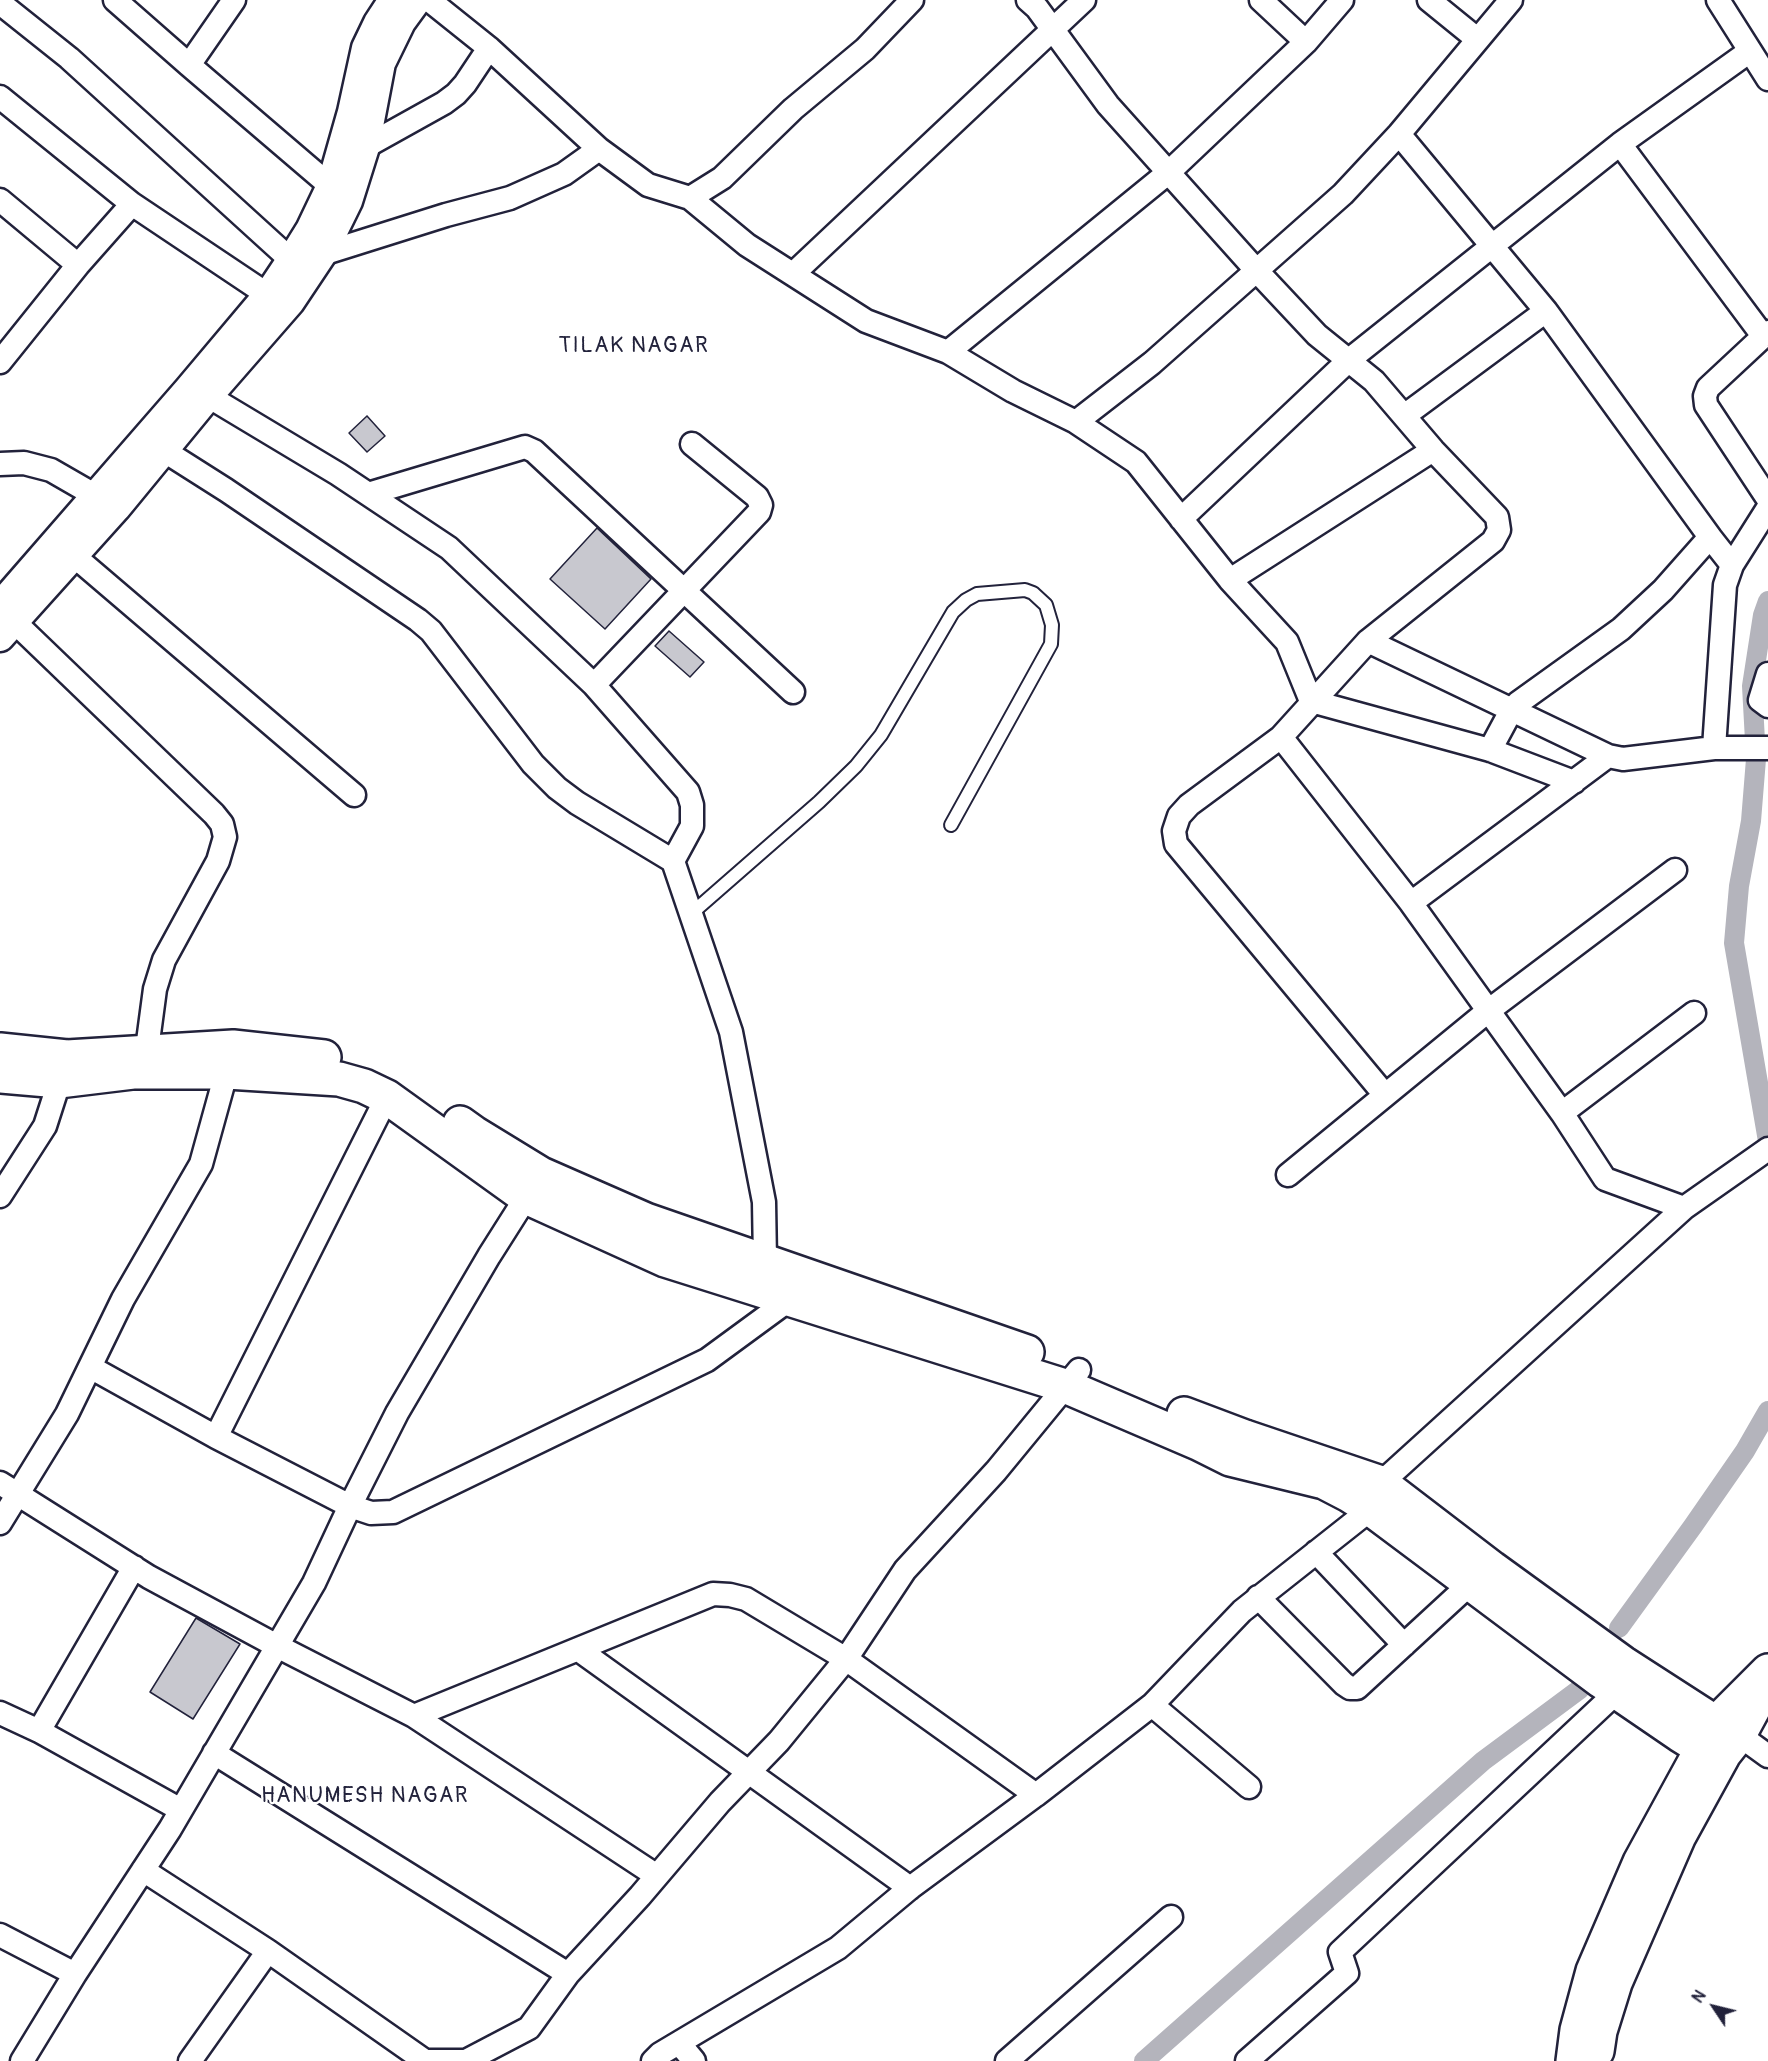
<!DOCTYPE html>
<style>
body{margin:0}
#map{position:relative;width:1768px;height:2061px;overflow:hidden;background:#fff;font-family:Pangolin,sans-serif}
canvas{display:block}
.north{position:absolute;left:1684px;top:1977px;width:60px;height:60px;-webkit-text-stroke:4px #fff;paint-order:stroke;rotate:305deg;font-size:16px;font-weight:700;line-height:24px;text-align:center;color:#22223b}
.north::after{content:'';display:block;margin:auto;width:21px;height:27px;background:#22223b;clip-path:polygon(50% 0,100% 100%,50% 72%,0 100%)}
</style>
<div id="map">
<canvas width="1768" height="2061"></canvas>
<div class="north">N</div>
</div>
<script>
const context = document.querySelector('canvas').getContext('2d');
context.lineJoin = 'round';
const poly = rows => new Path2D(rows.map(r => 'M' + r).join(''));
function trace(path, color, width, dash) { context.strokeStyle = color; context.lineWidth = width; context.lineCap = dash ? 'butt' : 'round'; context.setLineDash(dash || []); context.stroke(path); }
function fill(path, color) { context.fillStyle = color; context.fill(path, 'evenodd'); }
function write(font, color, halo, rows, align = 'center') {
  context.font = font + ' Pangolin,sans-serif'; context.lineWidth = 4.5; context.setLineDash([]); context.textBaseline = 'middle'; context.strokeStyle = halo; context.fillStyle = color; for (const [text, x, y, turn = 0] of rows) {
    context.save(); context.translate(x, y); context.rotate((+turn || 0) * Math.PI / 180); context.textAlign = isNaN(turn) ? turn : align; if (halo) context.strokeText(text, 0, 0); context.fillText(text, 0, 0); context.restore();
  }
}
trace(poly([
 [1768,601,1763,615,1752,686,1756,759,1751,821,1739,886,1734,943,1768,1141],
 [1619,1628,1693,1526,1745,1451,1768,1411],
 [1144,2061,1483,1761,1580,1689]
]), '#b4b4bc', 20);
const building = poly([
 [367,416,385,436,367,452,349,433,367,416],
 [597,528,651,579,605,629,550,579,597,528],
 [669,631,704,662,690,677,655,646,669,631],
 [196,1618,240,1644,193,1719,150,1692,196,1618]
]);
fill(building, '#c8c8cf');
trace(building, '#22223b', 1.5);
const service = poly([
 [692,913,819,802,856,766,881,735,953,612,966,600,977,594,1025,590,1033,593,1046,605,1052,625,1051,644,951,825]
]);
const minor = poly([
 [115,0,189,65,341,195],
 [429,0,489,48,599,149],
 [1028,0,1037,8,1108,105,1256,270,1317,335,1374,381,1433,450,1497,517,1499,530,1493,541,1368,641,1281,737,1411,903,1562,1113,1605,1179,1684,1208],
 [1261,0,1306,42],
 [1429,0,1477,39],
 [1718,0,1768,79],
 [0,3,69,58,302,270],
 [189,65,234,0],
 [0,97,132,204,268,295],
 [1399,134,1546,311,1710,537,1663,590,1621,629,1518,703,1512,709,1490,750],
 [1620,144,1763,336],
 [365,147,444,103,456,94,465,84,489,48],
 [690,198,722,178,793,109,865,49,912,0],
 [0,200,78,265],
 [322,254,446,215,510,198,564,174,599,149,648,185,690,198,747,245,866,321,948,352,1013,391,1076,422,1136,462,1230,580,1287,642,1311,701,1490,750,1574,782],
 [793,274,1084,0],
 [1768,332,1708,388,1705,396,1706,405,1768,499],
 [948,352,1169,172,1306,42,1342,0],
 [0,362,78,265,132,204],
 [208,396,338,474,449,548,594,685,688,792,692,805,692,826,673,861,731,1032,764,1202,765,1261,762,1273],
 [1404,416,1546,311],
 [1076,422,1152,363,1343,194,1399,134,1511,0],
 [163,450,226,490,418,620,431,631,533,764,557,788,577,803,673,861],
 [0,464,24,463,51,470,110,504],
 [368,494,525,447,534,451,793,692],
 [1181,519,1349,360,1620,144,1750,51],
 [1710,537,1732,565,1725,585,1714,748],
 [73,555,354,795],
 [1732,565,1768,508],
 [1230,580,1433,450],
 [2,610,214,814,222,824,225,837,218,861,164,960,155,989,145,1064],
 [1368,641,1608,756,1623,759,1714,748,1768,748],
 [1768,674,1760,700,1768,706],
 [594,685,759,512,761,505,757,497,692,444],
 [1281,737,1189,805,1179,816,1174,831,1176,844,1385,1095],
 [1411,903,1608,756],
 [1562,1113,1694,1013],
 [1288,1175,1488,1011,1675,870],
 [0,1196,45,1126,63,1070],
 [90,1367,216,1437,350,1506,371,1513,393,1512,707,1360,797,1294],
 [216,1437,387,1097],
 [0,1483,149,1577,277,1646,414,1716,713,1594,730,1595,746,1599,846,1659,1036,1795],
 [1381,1483,1684,1208,1768,1149],
 [0,1523,67,1414,123,1299,201,1164,230,1059],
 [1316,1552,1404,1645],
 [1258,1597,1344,1684,1350,1688,1357,1688,1470,1584],
 [579,1650,910,1888],
 [1152,1705,1249,1787],
 [0,1713,39,1731,181,1810],
 [414,1716,657,1876],
 [39,1731,134,1567],
 [1739,1735,1768,1756],
 [214,1753,568,1974],
 [143,1870,268,1951,425,2061],
 [0,1935,75,1974],
 [679,2043,694,2061],
 [22,2061,75,1974,170,1829,314,1583,350,1506,397,1413,489,1256,534,1185],
 [190,2061,268,1951],
 [424,2061,466,2061,529,2028,568,1974,640,1896,720,1802,779,1741,846,1659,905,1570,996,1471,1079,1370],
 [653,2061,660,2054,838,1948,910,1888,1036,1795,1152,1705,1242,1611,1371,1509],
 [1007,2061,1171,1917],
 [1247,2061,1347,1973,1340,1952,1617,1692]
]);
const tertiary = poly([
 [0,606,188,390,268,295,292,259,310,230,331,186,352,112,366,48,378,23,393,0],
 [0,637,116,508,208,396,290,302,322,254,348,201,365,147,381,63,401,22,417,0]
]);
const primary = poly([
 [0,1050,67,1057,233,1047,324,1057],
 [0,1076,59,1081,133,1072,227,1072,339,1079,364,1086,387,1097,526,1197,665,1260,1065,1386,1198,1443,1230,1459,1324,1482,1349,1495,1371,1509,1601,1681,1680,1735,1701,1748,1712,1752,1727,1742],
 [460,1123,474,1133,541,1174,646,1220,1027,1352],
 [1184,1414,1245,1437,1381,1483,1492,1568,1623,1663,1716,1723,1739,1735]
]);
const trunk = poly([
 [1597,2051,1600,2031,1615,1983,1679,1836,1724,1754,1739,1735,1763,1691],
 [1573,2061,1577,2030,1593,1971,1640,1862,1716,1723,1768,1671]
]);
trace(service, '#22223b', 16);
trace(minor, '#22223b', 27);
trace(tertiary, '#22223b', 33);
trace(primary, '#22223b', 38);
trace(trunk, '#22223b', 38);
trace(service, '#fff', 12);
trace(minor, '#fff', 22);
trace(tertiary, '#fff', 28);
trace(primary, '#fff', 33);
trace(trunk, '#fff', 33);
context.letterSpacing = '1.5px';
write('22px', '#22223b', '#fff', [
 ["TILAK NAGAR",634,346],
 ["HANUMESH NAGAR",365,1796]
]);
context.letterSpacing = '0px';
</script>
